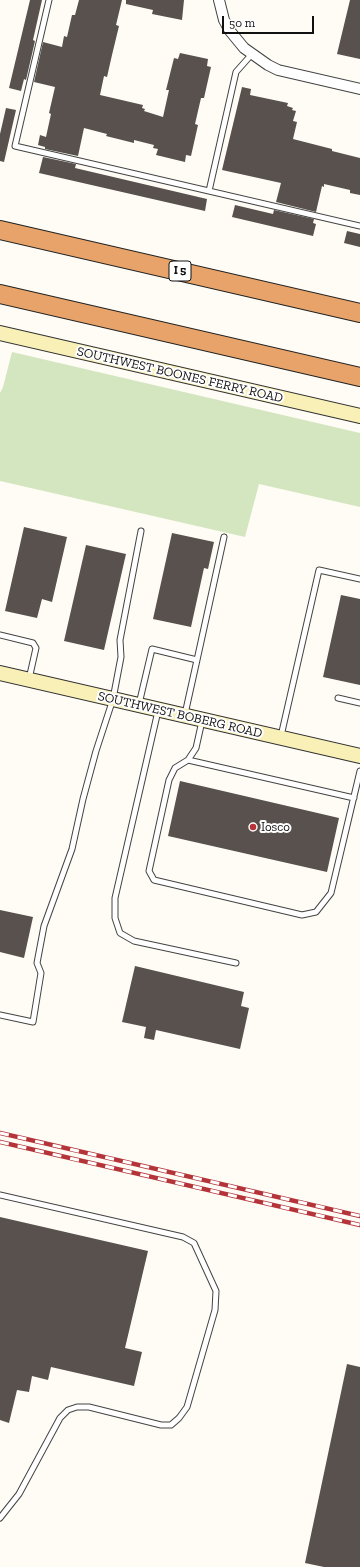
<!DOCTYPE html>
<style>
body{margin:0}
#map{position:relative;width:360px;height:1567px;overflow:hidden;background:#fefcf4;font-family:"Zilla Slab",serif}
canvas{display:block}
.scale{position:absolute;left:222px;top:16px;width:92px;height:18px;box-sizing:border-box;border:2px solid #101010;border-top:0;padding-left:5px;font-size:12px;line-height:14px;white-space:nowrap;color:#101010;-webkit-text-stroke:3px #fff;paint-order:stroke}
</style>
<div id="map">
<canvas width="360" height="1567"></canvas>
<div class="scale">50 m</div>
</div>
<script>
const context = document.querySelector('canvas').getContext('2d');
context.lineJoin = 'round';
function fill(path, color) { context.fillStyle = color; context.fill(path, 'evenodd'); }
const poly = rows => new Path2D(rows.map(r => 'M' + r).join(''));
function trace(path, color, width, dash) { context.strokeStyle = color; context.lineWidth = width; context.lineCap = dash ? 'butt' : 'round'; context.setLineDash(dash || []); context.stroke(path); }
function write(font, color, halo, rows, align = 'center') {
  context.font = font + ' "Zilla Slab",serif'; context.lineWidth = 4; context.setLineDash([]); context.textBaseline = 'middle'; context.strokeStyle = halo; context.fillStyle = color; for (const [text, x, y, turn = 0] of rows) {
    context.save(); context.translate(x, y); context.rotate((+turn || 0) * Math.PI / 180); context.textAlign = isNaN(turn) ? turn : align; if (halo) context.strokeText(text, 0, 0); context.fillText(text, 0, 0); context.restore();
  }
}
fill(poly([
 [12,352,360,433,360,507,259,484,245,537,0,481,0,393,3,387]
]), '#d4e6c0');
fill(poly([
 [30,0,42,0,33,40,35,41,26,80,24,79,21,91,9,88],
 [79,0,122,0,116,25,119,26,112,55,107,77,104,76,100,95,143,105,142,108,145,109,144,111,163,117,169,90,166,90,174,58,178,59,180,53,208,59,207,66,211,67,204,98,201,98,195,124,198,125,191,156,186,155,185,162,156,155,158,149,153,148,154,145,134,140,134,143,106,136,107,134,84,128,78,156,45,149,45,147,38,145,40,135,46,137,51,114,49,113,55,87,34,82,43,42,62,47,64,36,67,37,72,15,75,15],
 [126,0,184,0,182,20,152,14,153,10,126,4],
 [350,0,360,0,360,59,337,54],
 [242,87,251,89,250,95,288,103,287,106,293,108,292,110,296,111,293,121,297,122,293,139,332,149,332,151,360,158,360,195,350,193,350,190,324,184,324,187,322,186,316,212,276,202,281,183,222,170],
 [6,108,16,110,4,162,0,161,0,134],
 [43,157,76,164,75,168,207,199,205,211,39,173],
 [235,205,273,214,274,210,314,219,313,223,316,224,313,236,232,217],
 [347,231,360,234,360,247,344,243],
 [24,527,67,537,52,602,42,599,37,618,5,611],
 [172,533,214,542,208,569,204,568,191,627,153,619],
 [86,545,126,554,104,650,64,641],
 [341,595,360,599,360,685,323,677],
 [180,781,339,818,327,872,168,836],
 [0,910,33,917,24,958,0,952],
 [135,966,244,992,241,1006,249,1008,240,1049,156,1030,154,1040,144,1038,146,1027,122,1022],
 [0,1217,148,1251,125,1348,142,1352,134,1386,51,1367,48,1380,32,1376,29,1392,17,1390,9,1423,0,1420],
 [347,1364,360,1367,360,1567,324,1567,305,1563]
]), '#58514d');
const lane = poly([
 [49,0,15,146,360,226],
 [209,191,236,72,252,54],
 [0,635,33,643,36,648,29,679],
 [197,660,224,537],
 [338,698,360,703],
 [139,704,152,649,197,660,185,714],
 [158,711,115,898,115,918,120,933,134,941,236,963],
 [202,721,196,748,188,760,175,768,169,780,149,871,154,880,302,915,316,912,331,893,360,771],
 [281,736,319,570,360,579],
 [188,760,354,798],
 [0,1015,33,1022,41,973,37,963,44,926,72,849,83,799,96,751,113,699,121,657,120,640,141,531],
 [0,1195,183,1237,194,1243,216,1291,215,1310,187,1407,179,1418,171,1425,161,1425,89,1407,77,1407,68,1410,60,1418,19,1494,0,1518]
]);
const street = poly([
 [219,0,224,20,230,31,244,48,268,65,278,70,360,89]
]);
const secondary = poly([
 [0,333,360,416],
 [0,673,360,756]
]);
const highway = poly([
 [0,230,360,313],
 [0,294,360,377]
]);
trace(lane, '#434343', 7);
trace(street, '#434343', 12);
trace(secondary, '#323232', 16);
trace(highway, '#212121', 20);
trace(lane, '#fff', 5);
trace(street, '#fff', 10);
trace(secondary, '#f8f0b6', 14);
trace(highway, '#e7a369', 18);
const rail = poly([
 [0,1133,360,1216],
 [0,1142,360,1225]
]);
trace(rail, '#b4343a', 4.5);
trace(rail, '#fff', 3, [9]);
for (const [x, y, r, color] of [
 [253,827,4,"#b4343a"]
]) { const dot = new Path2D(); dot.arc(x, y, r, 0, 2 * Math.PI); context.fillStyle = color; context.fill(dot); trace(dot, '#fff', 1.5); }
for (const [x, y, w] of [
 [180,271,22]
]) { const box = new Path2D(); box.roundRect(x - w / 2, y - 10, w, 20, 3); context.fillStyle = '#fff'; context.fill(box); trace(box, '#101010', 1); }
write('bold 12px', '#101010', null, [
 ["I 5",180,271]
]);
write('13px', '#101010', '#fff', [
 ["SOUTHWEST BOONES FERRY ROAD",180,375,13],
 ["SOUTHWEST BOBERG ROAD",180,715,13]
]);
write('13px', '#101010', '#fff', [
 ["Iosco",261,827]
], 'left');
</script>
